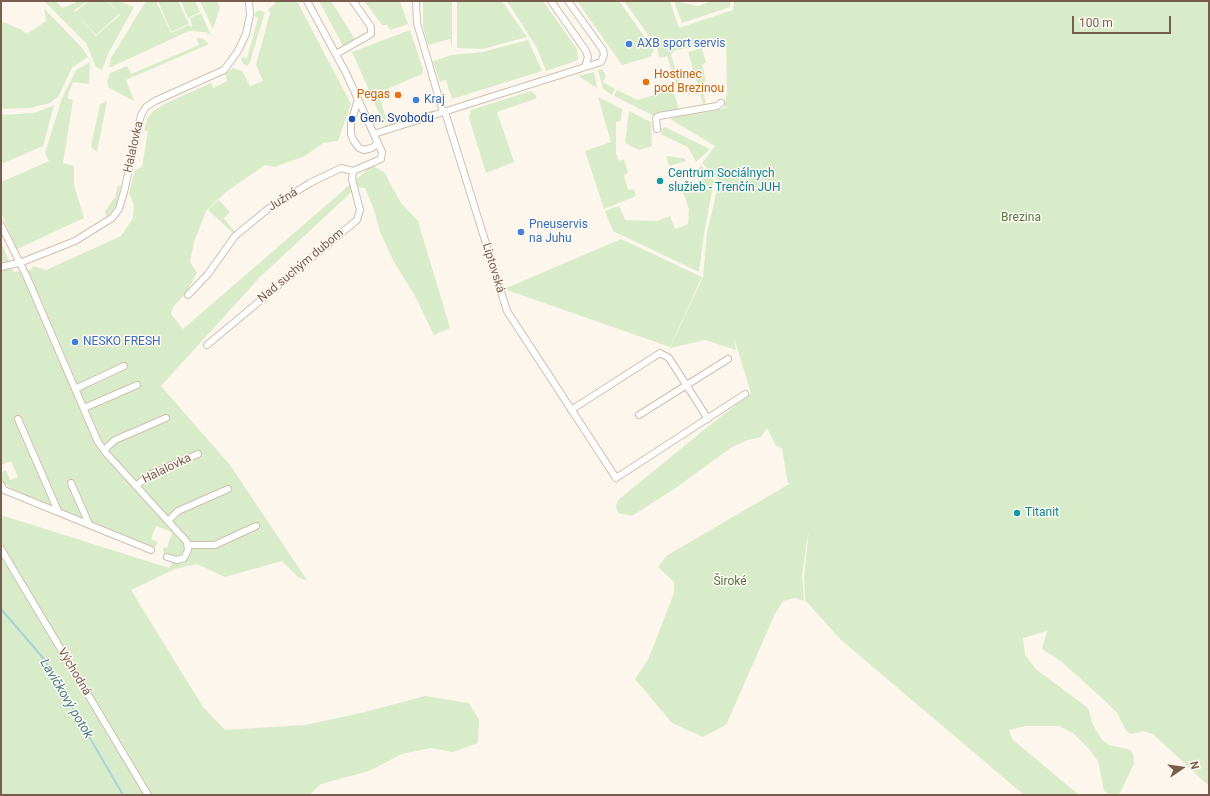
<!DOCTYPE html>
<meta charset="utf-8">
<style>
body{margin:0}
#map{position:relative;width:1210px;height:796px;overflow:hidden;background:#fdf6ec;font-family:Roboto,sans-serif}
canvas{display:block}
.frame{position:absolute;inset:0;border:2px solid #7a5c4d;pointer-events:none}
.north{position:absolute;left:1162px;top:748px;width:40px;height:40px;-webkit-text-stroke:3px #fffaf3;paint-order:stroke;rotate:77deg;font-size:11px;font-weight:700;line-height:16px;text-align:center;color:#7a5c4d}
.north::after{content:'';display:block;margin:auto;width:14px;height:18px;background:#7a5c4d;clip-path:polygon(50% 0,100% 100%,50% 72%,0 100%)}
.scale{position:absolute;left:1072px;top:16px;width:99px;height:18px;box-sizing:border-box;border:2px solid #7a5c4d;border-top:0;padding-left:5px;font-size:12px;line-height:14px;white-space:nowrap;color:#7a5c4d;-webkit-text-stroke:3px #fffaf3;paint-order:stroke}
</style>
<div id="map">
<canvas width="1210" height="796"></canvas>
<div class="frame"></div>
<div class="north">N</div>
<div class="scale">100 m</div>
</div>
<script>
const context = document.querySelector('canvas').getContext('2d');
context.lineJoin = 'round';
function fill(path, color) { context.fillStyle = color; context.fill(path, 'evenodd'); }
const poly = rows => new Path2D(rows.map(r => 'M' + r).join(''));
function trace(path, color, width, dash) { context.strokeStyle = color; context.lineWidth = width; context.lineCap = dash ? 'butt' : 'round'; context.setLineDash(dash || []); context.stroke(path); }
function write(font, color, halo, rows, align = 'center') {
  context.font = font + ' Roboto,sans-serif'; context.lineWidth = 3; context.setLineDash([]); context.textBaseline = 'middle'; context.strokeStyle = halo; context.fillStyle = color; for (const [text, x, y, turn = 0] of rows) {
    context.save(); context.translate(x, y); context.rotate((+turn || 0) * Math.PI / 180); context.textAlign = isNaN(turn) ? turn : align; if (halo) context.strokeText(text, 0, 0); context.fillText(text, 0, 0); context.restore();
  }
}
fill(poly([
 [44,1,56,1,62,8,80,1,87,1,74,11,96,36,120,15,108,1,119,1,134,7,109,52,102,70,96,67,86,43],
 [89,1,107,1,119,14,96,35,75,12],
 [146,1,156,1,171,33,189,25,191,27,192,25,190,18,201,13,211,35,205,32,189,31,109,68,111,58],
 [158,1,178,1,189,24,171,32],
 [181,1,195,1,200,12,188,18],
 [200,1,217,1,220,7,213,29],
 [274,1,297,1,351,104,338,141,323,143,305,156,275,167,265,165,226,192,206,211,194,242,190,262,197,273,186,293,173,307,171,314,183,329,368,169,366,166,368,163,384,172,401,203,418,221,450,328,434,335,415,296,394,262,380,232,374,210,365,188,357,187,260,277,161,386,230,465,307,580,299,578,282,561,225,577,197,564,175,569,131,590,203,707,225,730,305,725,365,712,425,696,469,703,479,720,478,743,453,752,431,748,402,754,369,771,321,784,309,795,1,795,1,515,169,568,174,558,164,554,163,549,164,547,167,548,172,532,156,526,151,539,158,542,156,546,152,547,15,491,1,481,1,473,6,470,10,480,18,477,11,461,1,465,1,242,14,272,31,270,33,266,46,270,121,236,133,218,134,205,129,193,135,170,142,167,148,131,144,130,148,117,152,112,166,103,211,83,213,88,227,81,225,74,233,68,242,71,250,86,263,81,256,65,270,13,268,9,275,4],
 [319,1,331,1,356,41,344,48],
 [364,1,400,1,408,24,390,30,387,25,382,25],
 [423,1,452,1,452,48,450,39,428,45,423,26],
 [457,1,502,1,527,37,483,49,457,48],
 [507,1,543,1,577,49,578,59,576,61,546,71,537,48],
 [577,1,619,1,654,50,650,57,622,65],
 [624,1,670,1,679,28,733,10,734,1,1209,1,1209,786,1153,734,1143,731,1132,734,1127,732,1117,713,1104,700,1062,662,1042,649,1047,631,1023,638,1025,655,1037,670,1088,708,1093,725,1102,740,1109,745,1131,750,1134,757,1134,764,1120,793,1115,795,1109,794,1104,791,1098,761,1089,749,1073,733,1059,726,1026,726,1009,730,1012,739,1079,795,1024,795,840,639,805,600,804,578,809,529,802,575,804,601,795,598,783,601,775,614,726,725,703,737,672,723,635,679,648,660,674,593,674,582,658,567,666,556,791,483,788,484,782,448,776,446,767,428,761,437,748,440,732,447,677,487,632,516,618,513,616,506,618,500,705,429,751,393,734,338,736,350,705,340,670,348,703,277,707,233,719,181,702,163,715,146,670,119,675,117,714,111,729,107,724,107,727,93,726,39,674,51,671,55,680,84,677,86,667,56,659,58,657,47],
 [674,1,698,6,712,1,730,1,730,7,682,23],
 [44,8,83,49,88,57,72,68,58,97,50,103,30,108,1,109,1,21,20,29,27,34,46,21],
 [258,10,265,12,250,62,247,66,243,63,241,59,243,57,247,58,258,18,254,16,255,13],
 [410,30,423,69,422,74,378,93,387,121,383,122,352,52],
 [196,37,203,39,209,44,126,80,134,101,109,88,107,83,110,73,127,66,131,74,199,45],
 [528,40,542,71,452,99,446,80,440,82,433,61,452,55,482,52],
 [702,48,706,63,702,64,706,81,701,83,706,103,703,104,688,52],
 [90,62,89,84,73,82,67,98,73,100,63,163,74,166,74,185,84,218,17,249,1,213,1,182,49,161,45,153,62,98,76,70],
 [602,69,606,76,603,82,615,89,612,95,603,89,598,70],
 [594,72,597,88,578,76],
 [673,89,679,110,654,116,614,96,617,90,638,100],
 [531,91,537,96,535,99,497,112,514,162,486,173,469,118,471,110],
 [598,97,622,109,621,121,616,122,616,154,619,161,624,159,628,173,624,175,628,190,634,189,636,196,604,209,585,151,611,142],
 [107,101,97,152,91,147,100,104],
 [54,105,43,146,1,164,1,115,34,113],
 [433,110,434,114,385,128,383,126],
 [629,111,651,122,652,146,639,150,625,143],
 [665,127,710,149,696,162,688,147,662,135,660,130],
 [666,156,684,158,686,161,669,166],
 [701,165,714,180,704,234,699,272,613,231,605,211,619,206,625,220,657,221,670,216,675,229,688,224,689,209,682,189,703,180,699,168],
 [118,185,121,186,117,204,108,216,105,215,105,211,115,197],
 [219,200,230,212,224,218,235,232,234,234,208,210],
 [621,239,702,277,670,347,504,289]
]), '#d8ecc9');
trace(poly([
 [1,609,44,659,123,795]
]), '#a5d3da', 2);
const minor = poly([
 [416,1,417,23,443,112],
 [551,1,586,51,588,57,585,67],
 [336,54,371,34,371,27,353,1],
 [358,99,351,123,351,134,353,140,359,148,364,150,372,148,378,143],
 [445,112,507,311,616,478,745,394],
 [657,129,656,118,659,116,717,106,721,103],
 [374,134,601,62,604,55,603,50,568,1],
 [1,225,26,275,98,442,106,453,187,542,188,550,184,558,177,560,167,557],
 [1,267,22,262,75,241,112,218,119,209,124,192,141,115,146,107,155,101,224,70,238,51,246,34,250,15,249,1],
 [188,295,208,274,235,236,268,209,310,183,341,168,353,171,381,159,382,152,346,73,307,1],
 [207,345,357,220,360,210,352,179,353,171],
 [75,389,124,366],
 [84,408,137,385],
 [571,410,660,353,669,358,708,419],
 [639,415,728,359],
 [18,419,58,511],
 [104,450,115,440,166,418],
 [71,483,89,524],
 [1,485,4,490,151,550],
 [136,486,149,475,198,454],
 [168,521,178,511,228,489],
 [188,545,215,545,256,526],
 [1,549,148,795]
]);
trace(minor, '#d1beb0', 8);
trace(minor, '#fff', 6);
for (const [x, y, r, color] of [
 [629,44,4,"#3f7fe0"],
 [646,82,4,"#e8710a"],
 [398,95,4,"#e8710a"],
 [416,100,4,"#3f7fe0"],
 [352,119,4,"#1a4fb4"],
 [660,181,4,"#0f9aa8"],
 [521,232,4,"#3f7fe0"],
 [75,342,4,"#3f7fe0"],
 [1017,513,4,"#0f9aa8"]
]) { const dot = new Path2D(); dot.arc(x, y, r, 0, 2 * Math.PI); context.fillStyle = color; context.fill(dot); trace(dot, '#fffaf3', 1.5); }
write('12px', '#366cbe', '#fffaf3', [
 ["AXB sport servis",637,44],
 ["Kraj",424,100],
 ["Pneuservis",529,225],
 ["na Juhu",529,239],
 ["NESKO FRESH",83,342]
], 'left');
write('12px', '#c56008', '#fffaf3', [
 ["Hostinec",654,75],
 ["pod Brezinou",654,89],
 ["Pegas",390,95,"right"]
], 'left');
write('12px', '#164399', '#fffaf3', [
 ["Gen. Svobodu",360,119]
], 'left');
write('12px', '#7a5c4d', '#fffaf3', [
 ["Halalovka",134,147,-77],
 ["Južná",283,200,-32],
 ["Nad suchým dubom",301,266,-40],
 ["Liptovská",493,268,73],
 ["Halalovka",167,469,-26],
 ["Východná",74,672,59]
]);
write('12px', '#0d838f', '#fffaf3', [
 ["Centrum Sociálnych",668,174],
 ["služieb - Trenčín JUH",668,188],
 ["Titanit",1025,513]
], 'left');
write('12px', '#537a41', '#fffaf3', [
 ["Brezina",1021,218],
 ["Široké",730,582]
]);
write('italic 13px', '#437c86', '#fffaf3', [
 ["Lavičkový potok",66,699,59]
]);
</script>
